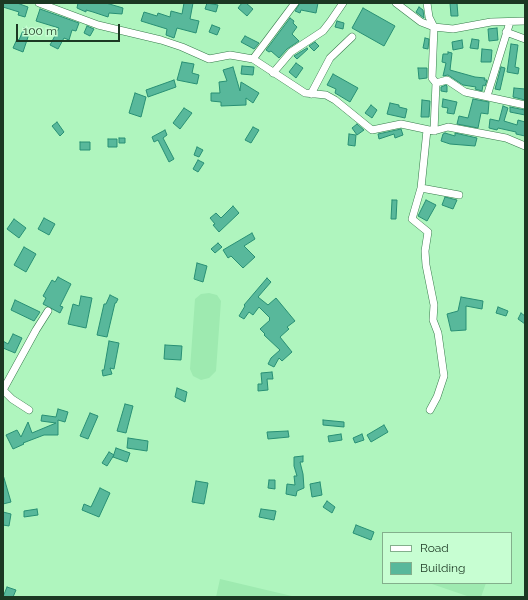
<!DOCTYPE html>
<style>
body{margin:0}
#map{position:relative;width:528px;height:600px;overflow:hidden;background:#aff5be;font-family:Raleway,sans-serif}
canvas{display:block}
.frame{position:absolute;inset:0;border:4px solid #1c3823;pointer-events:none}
.legend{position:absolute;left:382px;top:532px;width:130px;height:52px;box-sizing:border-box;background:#c7fed2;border:1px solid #83af8c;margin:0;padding:5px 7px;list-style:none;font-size:12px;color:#1c3823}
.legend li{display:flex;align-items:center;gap:8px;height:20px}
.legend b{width:20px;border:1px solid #83af8c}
.scale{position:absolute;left:16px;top:24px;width:104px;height:18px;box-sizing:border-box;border:2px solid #1c3823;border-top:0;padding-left:5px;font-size:12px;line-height:14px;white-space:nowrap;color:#1c3823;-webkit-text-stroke:3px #c7fed2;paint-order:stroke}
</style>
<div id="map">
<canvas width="528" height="600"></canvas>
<div class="frame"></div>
<ul class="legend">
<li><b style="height:5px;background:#fff"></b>Road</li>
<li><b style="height:11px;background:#58b89b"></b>Building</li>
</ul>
<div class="scale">100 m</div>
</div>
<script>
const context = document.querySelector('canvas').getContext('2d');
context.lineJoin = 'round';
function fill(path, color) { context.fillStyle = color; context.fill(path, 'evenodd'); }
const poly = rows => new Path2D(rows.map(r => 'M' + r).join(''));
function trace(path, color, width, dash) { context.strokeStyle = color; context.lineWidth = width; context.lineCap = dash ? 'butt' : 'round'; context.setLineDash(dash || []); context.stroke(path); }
fill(poly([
 [209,293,217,295,221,301,216,371,209,378,201,380,193,376,190,369,195,299,201,294],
 [220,579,296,597,216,597],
 [429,583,486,583,481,597,470,597]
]), '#9eeab0');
const building = poly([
 [3,3,17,3,28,7,25,17,18,15,19,12,3,7,3,3],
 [78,3,106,3,123,8,122,14,109,13,108,17,93,12,86,10,86,12,77,8,78,3],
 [184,3,193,3,190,19,199,21,196,33,177,28,174,38,166,35,167,29,141,21,144,12,157,16,158,13,170,17,171,11,182,14,184,3],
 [207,3,218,5,216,12,205,9,207,3],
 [242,3,246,3,253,9,247,16,238,8,242,3],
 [300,3,318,3,316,13,301,10,300,13,295,11,300,3],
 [450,3,457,3,458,16,451,16,450,3],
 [419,7,423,10,424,18,416,12,419,7],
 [363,8,395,26,384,46,352,28,363,8],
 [40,9,79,23,76,31,72,30,69,40,64,38,58,49,50,45,59,28,36,21,40,9],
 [290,18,294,21,293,23,297,27,292,34,299,41,287,49,279,58,271,51,269,52,266,50,290,18],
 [337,21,344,23,343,29,335,27,337,21],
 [212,25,220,28,217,35,209,32,212,25],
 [87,26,94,29,90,36,84,33,87,26],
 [24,28,30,31,23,52,13,48,17,39,19,40,24,28],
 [497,28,498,40,489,41,488,29,497,28],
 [245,36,259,43,254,49,241,42,245,36],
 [425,38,429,39,428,49,423,48,425,38],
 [472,39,479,40,478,49,470,48,472,39],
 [462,40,463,48,453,50,452,42,462,40],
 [315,42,319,46,314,51,309,46,315,42],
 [511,44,518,45,515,67,519,68,518,74,507,72,511,44],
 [307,48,308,49,297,59,294,56,307,48],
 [482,49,492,50,491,62,481,62,482,49],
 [448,52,452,53,450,70,475,77,485,78,484,80,487,80,485,86,483,85,482,91,475,89,476,87,463,85,448,75,443,76,446,63,442,62,443,54,448,54,448,52],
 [182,62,194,64,192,73,199,75,197,84,177,80,182,62],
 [296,63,303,68,296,78,289,72,296,63],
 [242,66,254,67,253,75,241,74,242,66],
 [233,67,240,91,241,82,259,93,253,103,246,98,246,105,221,106,221,102,211,101,211,93,220,93,219,82,227,81,223,70,233,67],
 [501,67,505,68,500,90,495,89,501,67],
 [418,68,427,68,427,78,419,79,418,68],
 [333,74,358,88,350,102,335,93,336,89,327,85,333,74],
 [174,80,176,87,148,97,146,90,174,80],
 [446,85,447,86,447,92,441,91,441,87,446,85],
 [514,88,525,89,525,100,513,97,514,88],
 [135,93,146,97,141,117,129,113,135,93],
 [443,99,457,102,454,114,447,113,448,108,442,107,443,99],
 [473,99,489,102,488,114,481,113,478,128,457,124,459,116,468,118,473,99],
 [422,100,430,101,429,117,421,117,422,100],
 [390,103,399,105,399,107,407,109,405,118,387,114,390,103],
 [371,105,377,110,372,118,365,113,371,105],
 [503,106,508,108,504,121,517,125,518,120,525,122,525,136,516,134,516,132,498,128,497,130,489,128,490,119,499,121,503,106],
 [510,107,525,110,525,115,510,112,510,107],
 [184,108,192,113,180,129,173,123,184,108],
 [57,122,64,132,60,136,52,126,57,122],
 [357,124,364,130,357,135,352,128,357,124],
 [253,127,259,130,251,143,245,140,253,127],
 [401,129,403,135,395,138,394,134,379,139,378,134,401,129],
 [165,130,167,135,163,138,174,159,169,162,158,140,154,142,152,137,165,130],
 [445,133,455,136,455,133,477,138,475,146,450,144,441,141,443,134,445,133],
 [349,134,356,135,355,146,348,145,349,134],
 [119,138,125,138,125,143,119,143,119,138],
 [108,139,117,139,117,147,108,147,108,139],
 [80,142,90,142,90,150,80,150,80,142],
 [197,147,203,150,199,157,194,155,197,147],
 [198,160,204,163,198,172,193,169,198,160],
 [445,197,457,200,453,209,442,205,445,197],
 [392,200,397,200,396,219,391,219,392,200],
 [426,200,436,205,427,221,418,216,426,200],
 [233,206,239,213,219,232,213,225,215,224,210,218,216,213,221,218,233,206],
 [44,218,55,224,49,235,38,229,44,218],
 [14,219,26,228,19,238,7,229,14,219],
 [252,233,255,239,244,246,255,257,243,268,231,256,228,258,223,250,252,233],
 [218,243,222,247,215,253,211,249,218,243],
 [24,247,36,254,26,272,14,265,24,247],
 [197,263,207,266,203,282,194,279,197,263],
 [58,277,71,284,60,306,63,307,60,313,43,304,46,298,43,296,52,280,55,282,58,277],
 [267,278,271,282,258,297,268,305,276,298,295,321,287,327,289,329,280,337,292,352,282,361,279,358,274,367,268,364,271,358,280,350,264,335,265,334,260,329,270,320,269,319,270,318,259,307,253,315,249,312,244,319,239,316,245,306,244,305,267,278],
 [110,295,118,299,116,303,115,303,107,337,97,335,104,304,106,304,110,295],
 [81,296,92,298,86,328,68,324,73,304,79,306,81,296],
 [461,297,483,301,482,309,466,306,466,330,451,331,447,314,458,311,461,297],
 [15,300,40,312,34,321,11,310,15,300],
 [498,307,508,311,506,316,496,313,498,307],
 [521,313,525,316,525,324,518,319,521,313],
 [13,334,22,338,15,353,3,348,3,341,8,344,13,334],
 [109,341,119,343,114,369,110,368,112,374,103,376,102,370,104,370,109,341],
 [165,345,182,346,181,360,164,359,165,345],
 [272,372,273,379,267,379,268,390,258,391,258,384,262,384,261,373,272,372],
 [177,388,187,392,185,402,175,397,177,388],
 [125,404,133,406,126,433,117,431,125,404],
 [58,409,68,412,65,422,58,420,58,435,44,435,23,443,24,444,13,449,6,435,17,430,21,437,28,422,32,433,56,423,41,421,42,415,56,417,58,409],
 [90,413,98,416,88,439,80,436,90,413],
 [323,420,344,422,344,427,323,425,323,420],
 [384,425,388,432,371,442,367,435,384,425],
 [288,431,289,437,268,439,267,432,288,431],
 [341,434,342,440,329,442,328,436,341,434],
 [362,434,364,440,355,443,353,438,362,434],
 [128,438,148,441,147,451,127,448,128,438],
 [116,448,130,453,127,462,113,457,116,448],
 [109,452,114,455,107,466,102,463,109,452],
 [303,456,303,462,300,462,303,474,304,488,297,491,296,496,286,494,287,484,295,485,294,476,297,476,294,466,294,457,303,456],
 [4,478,11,502,3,504,3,479,4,478],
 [269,480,275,480,275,489,268,488,269,480],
 [196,481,208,483,204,504,192,502,196,481],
 [320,482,322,495,312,497,310,484,320,482],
 [100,488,110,493,99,517,82,510,84,504,91,507,100,488],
 [327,501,335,507,332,513,323,507,327,501],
 [37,509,38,515,24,517,24,511,37,509],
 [261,509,276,511,274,520,259,517,261,509],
 [3,512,11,514,9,526,3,525,3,512],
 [356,525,374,532,371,540,353,533,356,525],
 [7,587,16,590,13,597,3,597,7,587]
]);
fill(building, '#58b89b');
trace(building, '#288f74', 1);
const minor = poly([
 [39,3,98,25,161,40,182,47,209,59,230,55,253,59,305,93,326,95,335,100,372,130,401,124,434,131,448,127,506,138,525,146],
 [396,3,421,22,434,27,453,29,491,22,525,21],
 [427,3,429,17,434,27,432,78,436,83],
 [506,32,525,39],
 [253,59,295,3],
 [273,73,291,52,323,31,330,22,343,3],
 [311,94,330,58,352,37],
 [487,96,510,22],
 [427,130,421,188,412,219,428,232,425,251,426,265,434,305,433,320,438,333,444,376,437,397,430,410],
 [434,131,436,83,447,80,465,92,525,105],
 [421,188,459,195],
 [29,410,12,399,3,390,36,330,48,311]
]);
trace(minor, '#377b4b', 8);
trace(minor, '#fff', 7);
</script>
